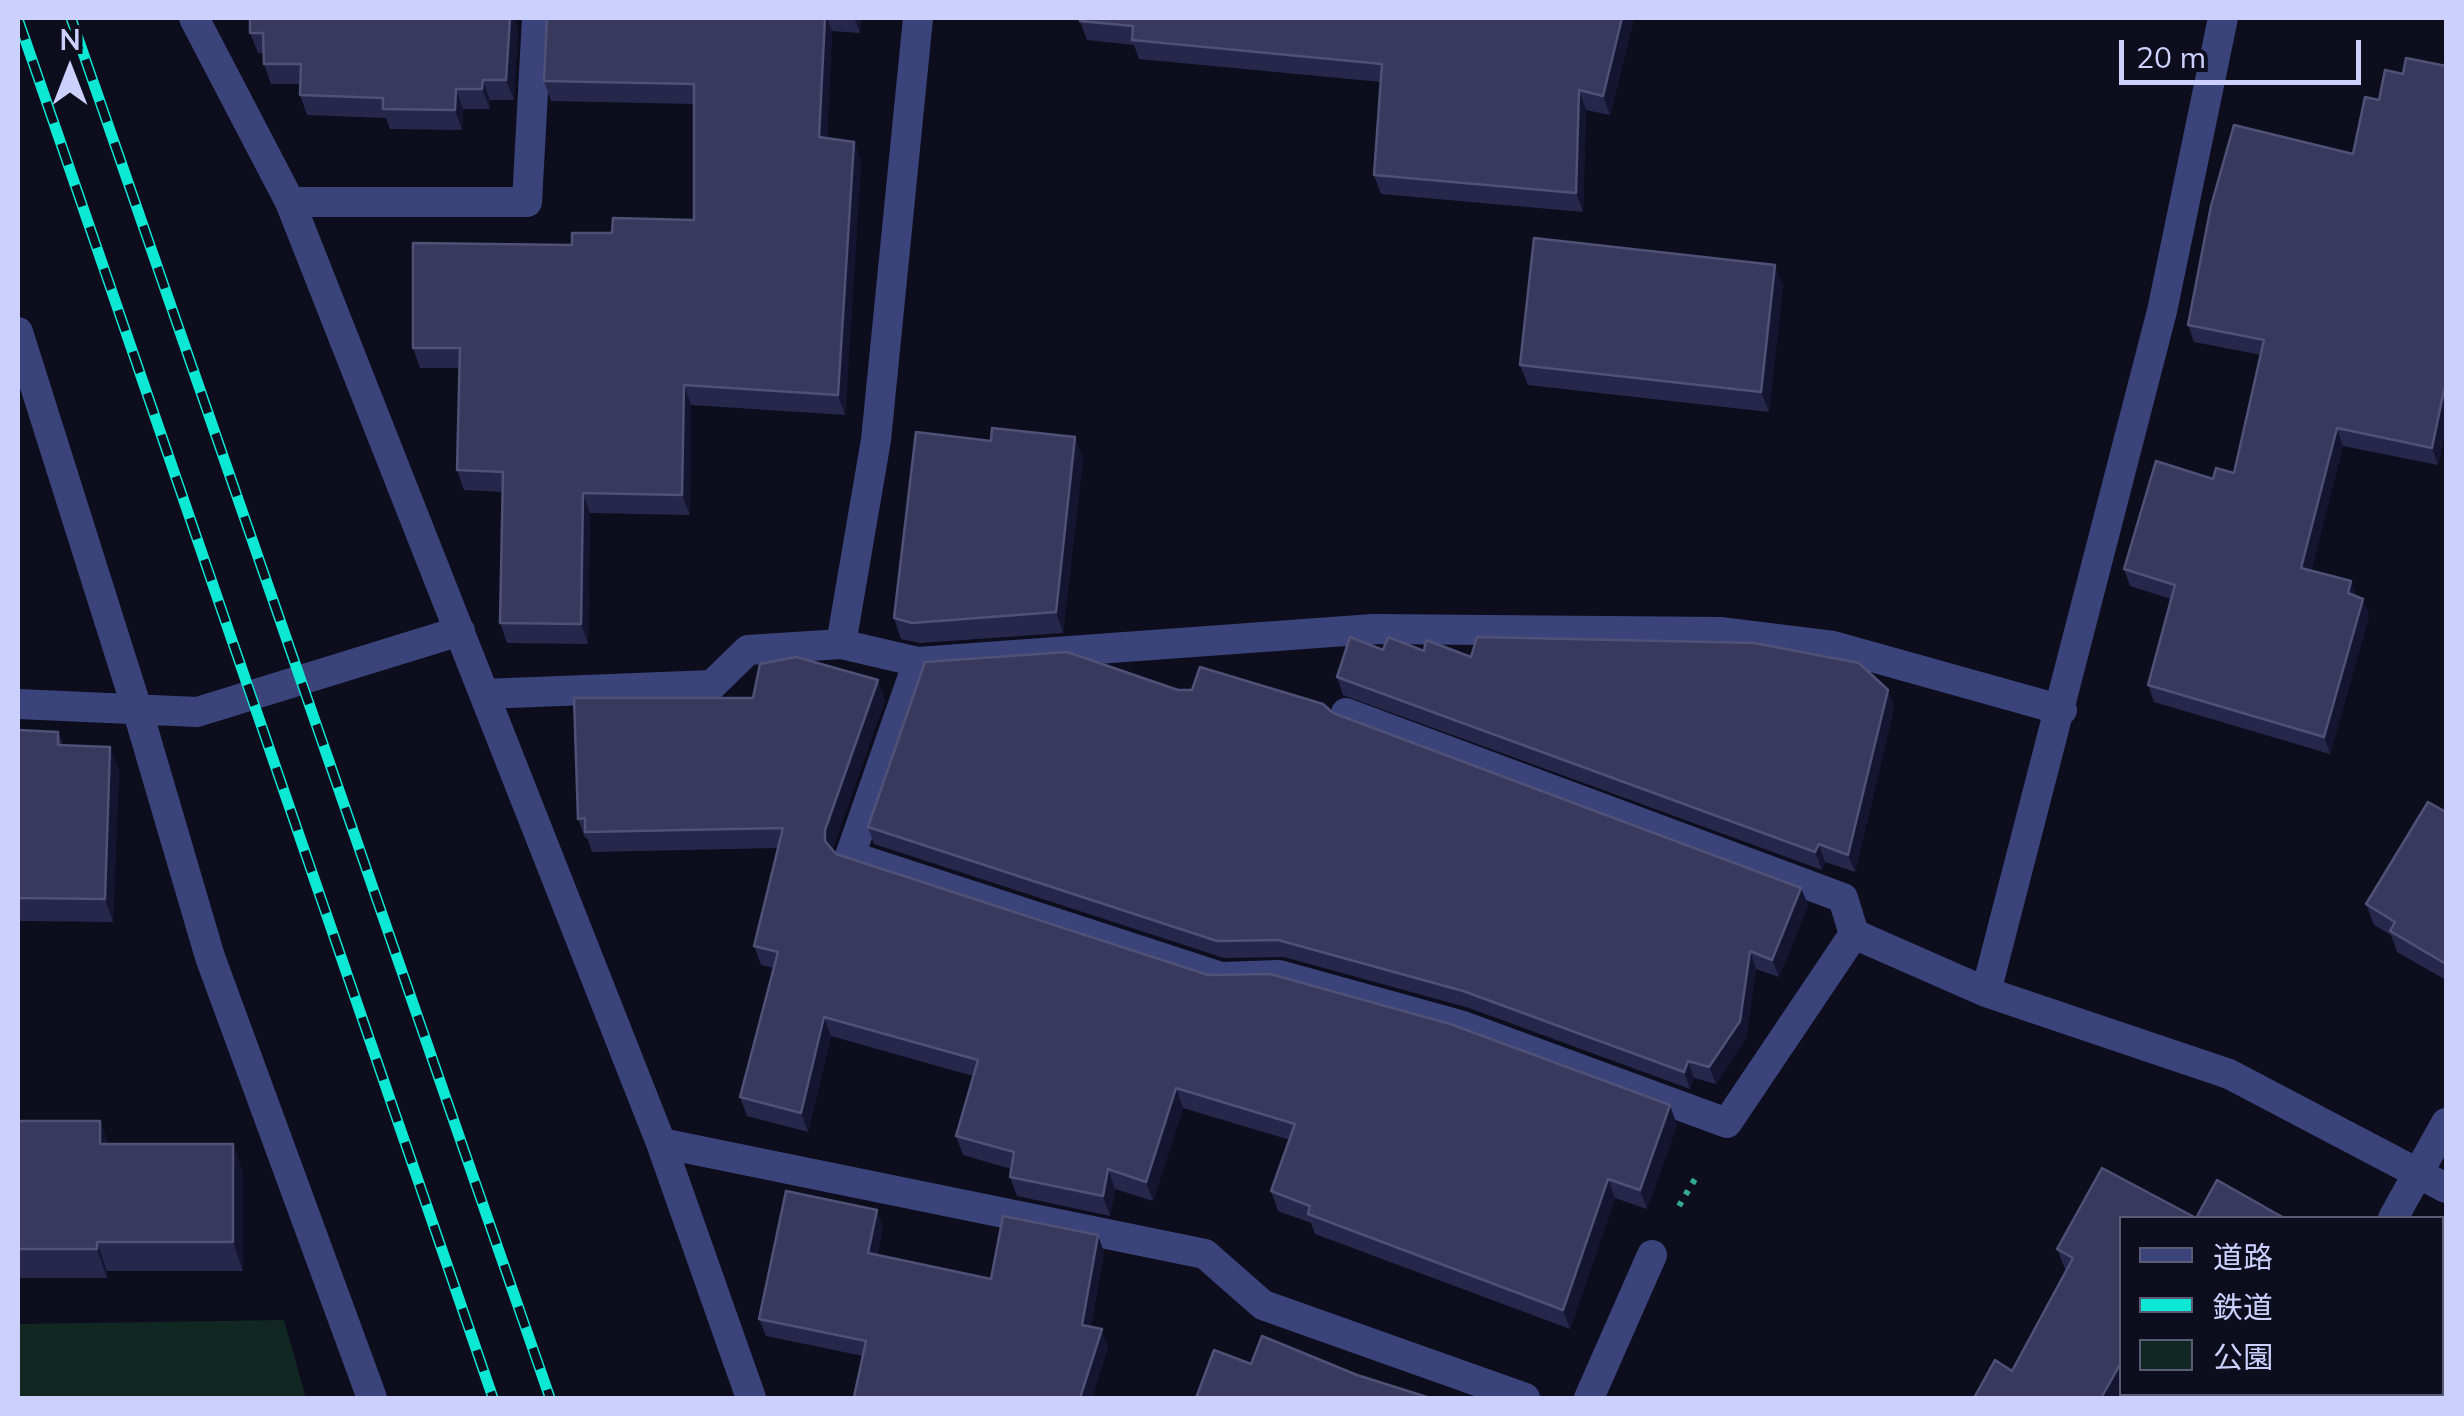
<!DOCTYPE html>
<meta charset="utf-8">
<style>
body{margin:0}
#map{position:relative;width:2464px;height:1416px;overflow:hidden;background:#0d0d1e;font-family:Mulish,"Noto Sans JP",sans-serif}
canvas{display:block}
.frame{position:absolute;inset:0;border:20px solid #ccd0fc;pointer-events:none}
.legend{position:absolute;left:2119px;top:1216px;width:325px;height:180px;box-sizing:border-box;background:#0d0d1e;border:2px solid #595b77;margin:0;padding:12px 18px;list-style:none;font-size:30px;color:#ccd0fc}
.legend li{display:flex;align-items:center;gap:20px;height:50px}
.legend b{width:50px;border:2px solid #595b77}
.north{position:absolute;left:20px;top:20px;width:100px;height:100px;-webkit-text-stroke:8px #0d0d1e;paint-order:stroke;rotate:0deg;font-size:28px;font-weight:700;line-height:40px;text-align:center;color:#ccd0fc}
.north::after{content:'';display:block;margin:auto;width:35px;height:45px;background:#ccd0fc;clip-path:polygon(50% 0,100% 100%,50% 72%,0 100%)}
.scale{position:absolute;left:2119px;top:40px;width:242px;height:45px;box-sizing:border-box;border:5px solid #ccd0fc;border-top:0;padding-left:12px;font-size:30px;line-height:35px;white-space:nowrap;color:#ccd0fc;-webkit-text-stroke:8px #0d0d1e;paint-order:stroke}
</style>
<div id="map">
<canvas width="2464" height="1416"></canvas>
<div class="frame"></div>
<ul class="legend">
<li><b style="height:12px;background:#3b447a"></b>道路</li>
<li><b style="height:12px;background:#0de8d5"></b>鉄道</li>
<li><b style="height:28px;background:#102722"></b>公園</li>
</ul>
<div class="north">N</div>
<div class="scale">20 m</div>
</div>
<script>
const context = document.querySelector('canvas').getContext('2d');
context.lineJoin = 'round';
function fill(path, color) { context.fillStyle = color; context.fill(path, 'evenodd'); }
const poly = rows => new Path2D(rows.map(r => 'M' + r).join(''));
function trace(path, color, width, dash) { context.strokeStyle = color; context.lineWidth = width; context.lineCap = dash ? 'butt' : 'round'; context.setLineDash(dash || []); context.stroke(path); }
fill(poly([
 [284,1320,306,1398,18,1398,18,1324]
]), '#102722');
trace(poly([
 [1679,1206,1698,1174]
]), '#34a98c', 6, [5, 8]);
trace(poly([
 [194,18,290,202,661,1143,751,1398],
 [2223,18,2162,311,1986,992,2229,1074,2446,1188],
 [290,202,527,202,537,18],
 [18,332,138,712,210,957,372,1398],
 [841,644,876,440,918,18],
 [918,662,850,856,1221,977,1279,975,1463,1026,1727,1123,1854,934],
 [484,694,712,685,748,650,841,644,918,662,1373,629,1720,632,1833,646,2062,710],
 [18,704,197,712,460,631],
 [1346,713,1843,898,1854,934,1986,992],
 [661,1143,1205,1254,1263,1305,1525,1398],
 [2393,1218,2446,1123],
 [1589,1398,1652,1255],
 [2295,1398,2298,1394]
]), '#3b447a', 30);
const rail = poly([
 [71,18,550,1398],
 [18,19,493,1398]
]);
trace(rail, '#0de8d5', 11);
trace(rail, '#0d0d1e', 8, [22]);
fill(poly([
 [547,18,861,18,860,33,832,31,827,138,854,142,861,162,845,415,691,405,690,515,590,513,588,644,507,643,500,623,502,492,464,490,457,470,459,368,420,368,413,348,572,245,612,233,694,220,694,104,551,101,544,81],
 [1634,18,1610,115,1586,110,1583,212,1381,194,1374,175,1381,82,1139,59,1134,45,1087,40,1080,21],
 [518,27,514,100,490,100,490,109,463,109,462,130,390,129,386,118,307,115,300,95,300,84,271,84,264,64,263,53,258,53,250,33],
 [2446,66,2446,426,2438,465,2343,446,2311,570,2363,599,2369,616,2330,754,2154,702,2148,685,2171,599,2130,586,2124,569,2213,479,2234,473,2261,355,2194,342,2188,325,2353,154,2379,100,2403,74],
 [1783,285,1769,412,1528,385,1520,365],
 [1083,458,1063,633,920,643,901,639,894,618],
 [1383,650,1888,690,1894,708,1855,872,1825,862,1822,870,1343,695,1337,677],
 [1178,690,1333,713,1801,888,1808,905,1779,977,1756,969,1746,1038,1716,1084,1694,1078,1690,1089,1469,1008,1284,957,1224,958,874,844,868,827],
 [885,700,832,850,836,854,1208,975,1677,1125,1647,1209,1615,1198,1570,1329,1315,1234,1311,1223,1278,1211,1271,1191,1290,1140,1183,1108,1153,1201,1115,1189,1110,1216,1017,1196,1010,1177,1011,1169,963,1155,956,1136,973,1076,831,1036,808,1132,747,1116,740,1097,773,968,761,965,754,946,778,848,592,852,587,838,585,838,578,819],
 [18,730,58,732,63,746,119,770,113,922,18,921],
 [2446,812,2446,980,2397,952,2391,935,2374,925,2366,904],
 [18,1121,100,1121,108,1144,233,1144,243,1173,243,1271,107,1271,107,1278,18,1278],
 [2102,1168,2196,1218,2217,1180,2284,1218,2122,1218,2122,1394,2119,1398,1974,1398,1995,1360,2012,1371,2067,1270,2065,1269,2057,1249],
 [883,1227,877,1255,991,1279,1104,1252,1091,1326,1108,1346,1092,1398,855,1398,863,1356,766,1336,759,1319]
]), '#27274b');
fill(poly([
 [510,18,514,18,518,27,514,100,506,80],
 [825,18,827,18,832,31,826,157,819,137],
 [854,18,861,18,860,33],
 [1622,18,1634,18,1610,115,1603,96],
 [483,80,490,100,490,109,482,89],
 [456,89,463,109,462,130,455,110],
 [1579,90,1586,110,1583,212,1576,193],
 [854,142,861,162,845,415,838,395],
 [1775,265,1783,285,1769,412,1761,392],
 [684,385,691,405,690,515,682,495],
 [2444,390,2446,396,2446,426,2438,465,2432,448],
 [2337,428,2343,446,2308,585,2301,568],
 [1075,437,1083,458,1063,633,1056,612],
 [583,493,590,513,588,644,581,624],
 [2351,581,2357,598,2348,593],
 [2363,599,2369,616,2330,754,2324,737],
 [878,680,885,700,832,850,825,841,825,830],
 [1888,690,1894,708,1855,872,1848,855],
 [110,747,119,770,113,922,105,899],
 [1819,844,1825,862,1822,870,1815,852],
 [1801,888,1808,905,1779,977,1772,960],
 [1750,951,1756,969,1746,1038,1716,1084,1709,1067],
 [824,1017,831,1036,808,1132,801,1113],
 [1688,1061,1694,1078,1690,1089,1684,1072],
 [1176,1088,1183,1108,1153,1201,1146,1182],
 [1670,1105,1677,1125,1647,1209,1640,1190],
 [100,1121,111,1150,100,1144],
 [233,1144,243,1173,243,1271,233,1242],
 [1108,1169,1115,1189,1110,1216,1103,1196],
 [1608,1179,1615,1198,1570,1329,1563,1310],
 [877,1210,883,1227,874,1271,868,1253],
 [1098,1235,1104,1252,1088,1342,1082,1325],
 [97,1242,107,1271,107,1278,97,1249],
 [1102,1329,1108,1346,1092,1398,1080,1398],
 [2122,1361,2122,1394,2119,1398,2101,1398]
]), '#151531');
const building = poly([
 [250,18,510,18,506,80,483,80,482,89,456,89,455,110,383,109,383,98,300,95,301,64,264,64,263,33,250,33,250,18],
 [547,18,825,18,819,137,854,142,838,395,684,385,682,495,583,493,581,624,500,623,503,472,457,470,460,348,413,348,413,243,572,245,572,233,612,233,613,218,694,220,694,84,544,81,547,18],
 [1081,18,1622,18,1603,96,1579,90,1576,193,1374,175,1382,64,1132,40,1133,26,1080,21,1081,18],
 [2406,58,2446,66,2446,391,2444,390,2432,448,2337,428,2301,568,2351,581,2348,593,2363,599,2324,737,2148,685,2175,585,2124,569,2156,461,2213,479,2216,468,2234,473,2264,340,2188,325,2211,206,2234,125,2353,154,2365,97,2379,100,2385,70,2403,74,2406,58],
 [1534,238,1775,265,1761,392,1520,365,1534,238],
 [992,428,1075,437,1056,612,912,623,894,618,916,432,991,441,992,428],
 [1350,637,1383,650,1388,637,1424,651,1426,640,1471,657,1477,637,1754,643,1859,663,1888,690,1848,855,1819,844,1815,852,1337,677,1350,637],
 [1067,652,1178,690,1192,690,1200,667,1323,704,1333,713,1801,888,1772,960,1750,951,1740,1021,1709,1067,1688,1061,1684,1072,1463,991,1278,940,1217,941,868,827,925,662,1067,652],
 [796,657,878,680,825,830,825,841,836,854,1208,975,1270,974,1450,1024,1670,1105,1640,1190,1608,1179,1563,1310,1308,1214,1310,1206,1271,1191,1295,1124,1176,1088,1146,1182,1108,1169,1103,1196,1010,1177,1014,1152,956,1136,978,1060,824,1017,801,1113,740,1097,778,952,754,946,783,828,585,832,585,818,578,819,574,698,753,698,760,664,796,657],
 [18,730,58,732,58,745,110,747,105,899,18,898,18,730],
 [2428,802,2446,812,2446,964,2390,931,2395,922,2366,904,2428,802],
 [18,1121,100,1121,100,1144,233,1144,233,1242,97,1242,97,1249,18,1249,18,1121],
 [2102,1168,2196,1218,2217,1180,2284,1218,2122,1218,2122,1361,2101,1398,1974,1398,1995,1360,2012,1371,2073,1258,2057,1249,2102,1168],
 [786,1191,877,1210,868,1253,991,1279,1003,1216,1098,1235,1082,1325,1102,1329,1080,1398,861,1398,854,1397,866,1341,759,1319,786,1191],
 [2442,1250,2446,1252,2446,1398,2315,1398,2306,1394,2442,1394,2442,1250],
 [1262,1336,1357,1375,1430,1398,1196,1398,1214,1350,1251,1364,1262,1336]
]);
fill(building, '#39395e');
trace(building, '#505177', 2.5);
</script>
